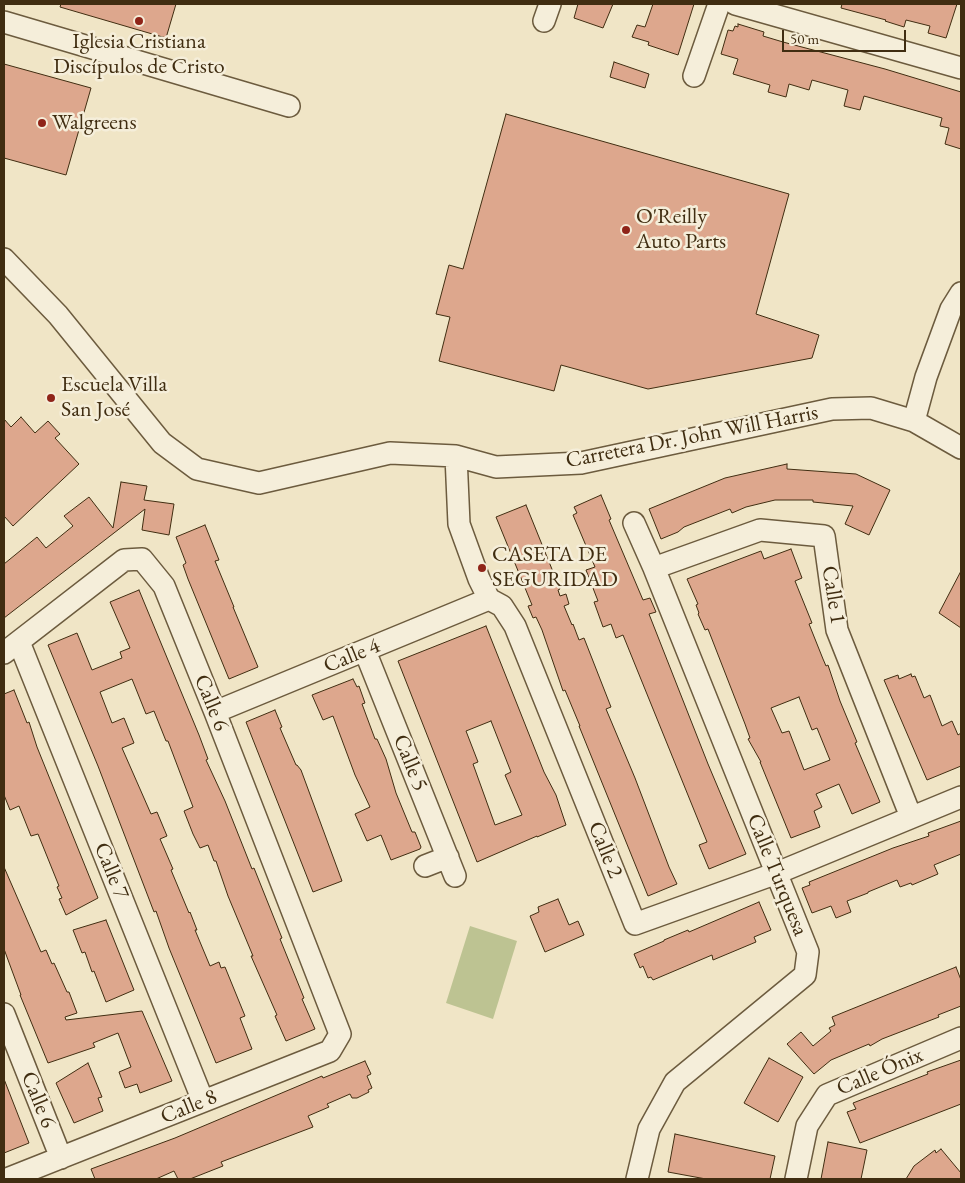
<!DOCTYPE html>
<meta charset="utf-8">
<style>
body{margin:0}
#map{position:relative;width:965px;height:1183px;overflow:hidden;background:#f0e5c6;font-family:"EB Garamond",serif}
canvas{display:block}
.frame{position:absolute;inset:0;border:5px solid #402d11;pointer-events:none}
.scale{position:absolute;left:782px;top:30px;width:124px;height:22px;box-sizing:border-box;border:2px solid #402d11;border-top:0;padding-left:6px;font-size:15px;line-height:18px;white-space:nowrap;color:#402d11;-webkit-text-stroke:4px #f5eeda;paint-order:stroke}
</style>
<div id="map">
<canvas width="965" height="1183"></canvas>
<div class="frame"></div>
<div class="scale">50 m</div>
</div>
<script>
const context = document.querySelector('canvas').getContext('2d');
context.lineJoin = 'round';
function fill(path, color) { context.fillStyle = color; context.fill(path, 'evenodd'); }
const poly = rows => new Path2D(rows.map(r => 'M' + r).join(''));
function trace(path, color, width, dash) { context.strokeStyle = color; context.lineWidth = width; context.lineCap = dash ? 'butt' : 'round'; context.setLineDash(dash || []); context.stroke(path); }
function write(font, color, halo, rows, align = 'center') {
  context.font = font + ' "EB Garamond",serif'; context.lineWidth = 5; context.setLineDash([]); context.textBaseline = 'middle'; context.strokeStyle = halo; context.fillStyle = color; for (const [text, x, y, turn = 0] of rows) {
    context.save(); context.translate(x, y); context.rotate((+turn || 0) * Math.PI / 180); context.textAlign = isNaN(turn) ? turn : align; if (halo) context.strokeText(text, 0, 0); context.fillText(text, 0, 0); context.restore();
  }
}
fill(poly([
 [470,926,517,941,493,1019,446,1003]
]), '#bdc392');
const building = poly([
 [61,4,176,4,166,38,60,7,61,4],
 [578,4,613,4,603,28,574,18,578,4],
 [653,4,694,4,678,55,648,45,649,42,632,37,637,25,645,27,653,4],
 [842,4,957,4,946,38,928,33,930,26,906,20,904,27,885,21,886,20,841,8,842,4],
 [738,24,764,32,763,36,783,42,885,69,961,92,961,149,945,144,949,128,940,126,942,118,864,96,860,110,844,106,848,90,812,80,809,90,789,84,786,97,768,92,770,85,733,74,738,59,721,54,728,30,733,31,735,26,738,27,738,24],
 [614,62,649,74,645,88,610,77,614,62],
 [4,64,91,88,66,175,4,158,4,64],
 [506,114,789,194,756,314,819,335,812,358,648,389,561,365,554,391,439,361,450,317,436,314,449,265,463,269,506,114],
 [21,417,35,433,48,421,60,434,55,438,79,464,13,526,4,516,4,419,11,427,21,417],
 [787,464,787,469,856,474,890,490,869,535,845,524,853,506,813,502,813,500,775,500,746,507,732,513,730,509,684,527,678,532,661,539,649,509,725,478,787,464],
 [121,482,147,486,144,500,174,504,169,535,142,530,145,509,4,618,4,564,37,537,46,548,73,526,64,516,89,497,113,528,121,482],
 [601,495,611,519,609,520,643,600,650,598,656,612,649,614,708,764,746,854,709,869,699,845,707,842,623,635,616,638,611,624,603,627,594,602,598,601,586,570,595,567,573,515,577,513,574,507,601,495],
 [526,505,560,589,558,590,560,596,566,594,569,604,564,606,572,625,573,624,579,640,584,638,611,707,606,709,635,778,669,867,677,884,648,896,579,726,580,726,565,690,563,691,542,630,536,617,533,618,528,606,532,605,496,517,526,505],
 [205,525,219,560,215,561,234,607,233,607,258,667,229,679,188,579,183,565,186,563,176,537,205,525],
 [791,549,802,578,795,581,812,623,809,624,823,659,826,666,828,665,840,701,857,742,855,743,880,802,852,814,839,784,816,794,822,807,814,811,820,827,791,838,760,762,761,762,748,739,750,738,745,724,708,629,705,630,698,614,699,613,696,605,698,604,687,579,761,551,764,559,791,549],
 [799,697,812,730,817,728,830,760,804,770,789,731,782,733,771,708,799,697],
 [961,571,961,628,939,613,961,571],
 [139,590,199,735,208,759,206,760,225,801,252,869,254,868,282,938,280,939,304,998,302,999,315,1029,286,1041,275,1016,277,1015,251,956,253,956,228,896,216,861,214,861,208,845,200,848,193,834,184,811,193,807,168,741,166,741,154,711,146,714,132,679,100,692,112,723,124,718,134,743,122,748,151,814,157,812,167,836,160,839,173,869,171,870,189,913,190,912,197,930,195,930,210,966,219,962,221,968,225,967,245,1016,240,1018,252,1049,216,1063,169,948,156,911,154,912,98,766,48,645,77,633,92,670,122,658,120,652,130,648,110,602,139,590],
 [486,626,544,772,556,795,566,825,537,837,537,836,477,862,398,661,486,626],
 [491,721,511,772,505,775,522,815,495,825,473,764,478,762,466,731,491,721],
 [911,674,912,677,915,676,924,698,930,695,942,726,952,721,958,735,961,733,961,766,927,780,884,680,898,675,899,679,911,674],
 [353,679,357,687,359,686,365,703,362,704,375,739,377,739,386,759,396,793,412,832,415,832,421,847,420,849,391,860,381,835,367,841,355,814,370,807,355,775,333,716,323,720,312,695,353,679],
 [14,690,27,723,29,722,37,747,98,898,66,915,59,899,62,898,57,887,59,886,38,834,31,836,19,806,10,810,4,795,4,694,14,690],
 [275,710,282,727,280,728,296,765,297,765,301,770,342,881,313,892,246,722,275,710],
 [961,821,961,854,934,865,938,874,912,885,911,883,900,887,897,880,868,892,868,893,847,901,851,912,836,918,831,906,812,913,802,888,810,885,809,882,893,848,929,836,928,833,961,821],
 [4,867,41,952,46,950,52,964,54,963,67,992,69,992,77,1013,65,1017,66,1020,142,1011,172,1081,140,1093,137,1084,125,1088,119,1072,131,1067,118,1033,93,1043,95,1047,48,1063,20,995,21,995,4,949,4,867],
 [558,899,569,925,578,921,584,935,545,952,530,916,539,912,538,907,558,899],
 [759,902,771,930,754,937,756,942,713,960,712,955,653,980,651,977,648,978,643,966,640,968,634,954,664,941,664,940,688,930,689,932,759,902],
 [106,920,134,990,106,1002,94,971,92,972,85,952,82,953,73,930,106,920],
 [956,967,961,980,961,1006,938,1015,939,1017,882,1039,870,1046,869,1044,831,1060,814,1074,787,1044,801,1032,813,1046,831,1031,829,1028,835,1025,832,1017,956,967],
 [769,1058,803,1077,778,1122,744,1103,769,1058],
 [961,1060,961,1104,860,1143,847,1112,856,1109,853,1103,928,1074,927,1072,961,1060],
 [365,1061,371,1074,367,1076,372,1088,368,1090,369,1092,357,1098,352,1098,350,1094,327,1104,329,1107,308,1116,313,1127,221,1162,223,1166,190,1179,178,1179,174,1171,156,1179,95,1179,91,1169,175,1138,322,1076,323,1078,365,1061],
 [88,1063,102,1097,98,1098,103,1111,74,1123,56,1083,88,1063],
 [4,1079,29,1143,4,1153,4,1079],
 [675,1134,775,1156,770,1179,706,1179,668,1172,675,1134],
 [828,1142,867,1150,861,1179,821,1179,828,1142],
 [941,1149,961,1173,961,1179,906,1179,914,1166,935,1150,936,1153,941,1149]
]);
fill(building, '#dda78d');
trace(building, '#402d11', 1);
const minor = poly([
 [735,4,961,68],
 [544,21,550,4],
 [4,22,289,106],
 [694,76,719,4],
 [4,259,58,315,162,443,197,469,259,483,390,453,456,456,496,467,581,463,832,409,871,408,914,421,961,448],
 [914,421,926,377,951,309,961,293],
 [456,456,459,524,479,579,489,599,502,606,515,626,635,924,777,873,961,797],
 [634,523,654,568,808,952,805,975,675,1082,649,1129,637,1179],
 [654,568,760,530,824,536,837,630,911,817],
 [19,642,203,1101],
 [365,651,455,876],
 [4,653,124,560,142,559,164,586,215,712,340,1034,330,1051,7,1179],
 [215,712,489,599],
 [425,866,448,857],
 [4,1014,61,1158],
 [796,1179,807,1126,827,1095,961,1038]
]);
trace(minor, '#6c5b3e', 24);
trace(minor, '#f5eeda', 21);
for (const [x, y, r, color] of [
 [139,21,5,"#8f2418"],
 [42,123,5,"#8f2418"],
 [626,230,5,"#8f2418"],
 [51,398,5,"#8f2418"],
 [482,568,5,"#8f2418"]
]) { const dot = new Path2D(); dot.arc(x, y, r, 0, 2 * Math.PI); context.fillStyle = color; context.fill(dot); trace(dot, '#f5eeda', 2); }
write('22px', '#402d11', '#f5eeda', [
 ["Iglesia Cristiana",139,42,"center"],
 ["Discípulos de Cristo",139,67,"center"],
 ["Walgreens",52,123],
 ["O'Reilly",636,217],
 ["Auto Parts",636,242],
 ["Escuela Villa",61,385],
 ["San José",61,410],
 ["CASETA DE",492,555],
 ["SEGURIDAD",492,580]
], 'left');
write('22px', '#402d11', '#f5eeda', [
 ["Carretera Dr. John Will Harris",692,437,-11],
 ["Calle 1",833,595,81],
 ["Calle 4",352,656,-22],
 ["Calle 6",211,703,68],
 ["Calle 5",410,763,68],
 ["Calle 2",605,850,68],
 ["Calle 7",111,871,68],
 ["Calle Turquesa",777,875,68],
 ["Calle Ónix",880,1072,-23],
 ["Calle 6",38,1100,68],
 ["Calle 8",189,1107,-22]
]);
</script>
